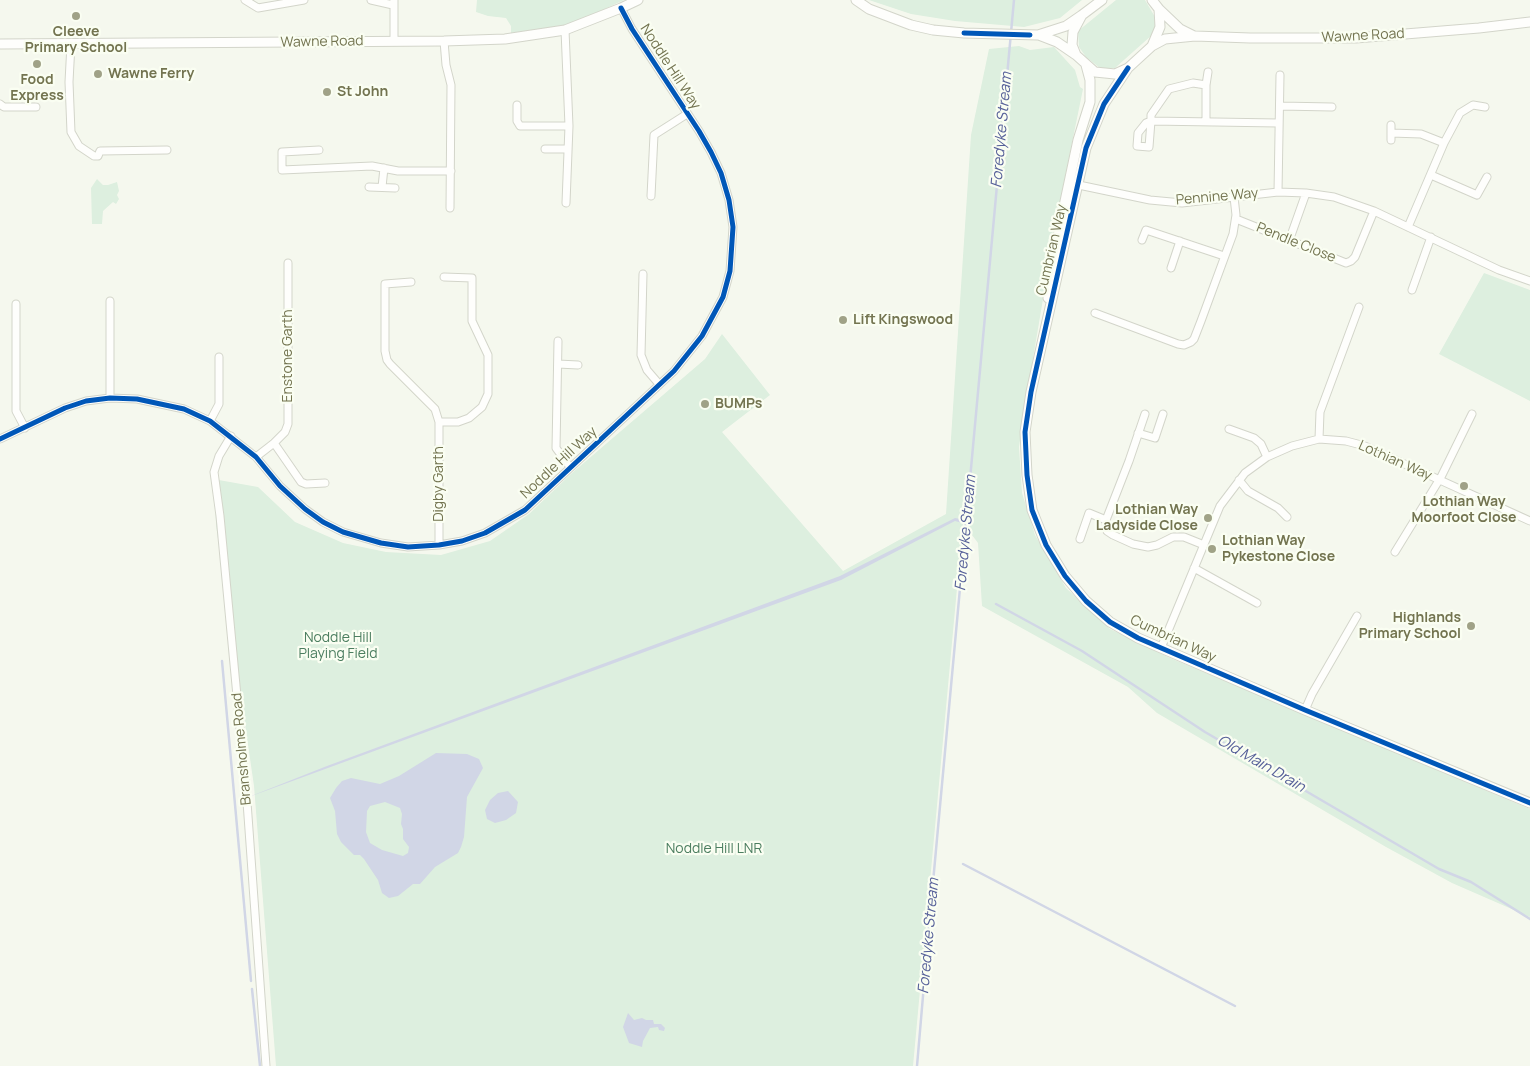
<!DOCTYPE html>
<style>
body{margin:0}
canvas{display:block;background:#f5f8ee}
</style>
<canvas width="1530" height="1066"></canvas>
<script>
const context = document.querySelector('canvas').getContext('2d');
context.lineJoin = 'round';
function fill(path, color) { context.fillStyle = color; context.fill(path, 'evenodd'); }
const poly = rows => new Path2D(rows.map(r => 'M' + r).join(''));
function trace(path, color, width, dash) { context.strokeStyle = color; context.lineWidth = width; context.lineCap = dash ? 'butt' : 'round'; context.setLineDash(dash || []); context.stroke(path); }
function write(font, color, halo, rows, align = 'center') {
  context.font = font + ' Manrope,sans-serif'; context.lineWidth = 4.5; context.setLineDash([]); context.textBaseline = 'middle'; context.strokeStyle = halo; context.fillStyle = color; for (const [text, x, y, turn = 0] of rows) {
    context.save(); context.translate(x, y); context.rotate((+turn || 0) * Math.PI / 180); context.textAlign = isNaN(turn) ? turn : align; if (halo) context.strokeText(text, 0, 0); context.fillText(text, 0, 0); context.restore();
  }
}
fill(poly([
 [477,0,624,0,570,25,550,29,511,33,511,26,506,18,488,16,476,12],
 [869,0,1082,0,1060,18,1024,27,955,21,911,14],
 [1116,0,1145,0,1155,17,1156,26,1152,35,1115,68,1100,68,1086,57,1079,47,1078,31],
 [1019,46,1030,50,1054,47,1075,70,1080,87,1083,89,1057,216,1027,394,1019,447,1022,493,1035,535,1066,588,1110,629,1170,658,1530,809,1530,917,1452,883,1386,847,1157,713,1128,687,982,606,978,543,963,523,913,1066,276,1066,254,786,216,525,215,493,213,479,258,487,295,522,343,543,386,552,441,555,490,541,529,514,572,473,705,359,722,334,770,395,722,432,843,571,946,514,971,135,989,49],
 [97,179,103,185,108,185,117,182,119,191,117,195,119,199,116,204,113,202,103,211,102,224,92,224,91,188],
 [1484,273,1530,290,1530,401,1439,354]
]), '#ddefdf');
fill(poly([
 [955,518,966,520,966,524,955,521,841,580,246,798,327,766,840,576],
 [436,753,467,754,479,759,483,768,467,797,464,837,461,847,458,853,435,867,420,884,413,884,398,896,389,898,382,893,378,880,364,859,360,855,354,855,341,842,337,834,335,811,330,798,336,788,342,781,351,778,380,784,399,776],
 [385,802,400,808,402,814,401,824,403,829,403,839,409,847,408,853,403,856,382,850,370,843,366,832,367,811,370,806],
 [508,791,518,802,516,813,506,820,495,823,487,819,485,810,490,800,498,793],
 [628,1013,634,1020,642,1018,646,1020,653,1020,654,1024,661,1024,665,1028,664,1031,659,1030,658,1027,650,1028,643,1041,642,1047,629,1043,623,1027]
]), '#d1d6e6');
trace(poly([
 [996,604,1082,651,1205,732,1439,869,1471,882,1530,919],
 [222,661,251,981],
 [963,864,1235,1006],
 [252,989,260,1066],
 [917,1066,929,926,1014,0]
]), '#d1d6e6', 2.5);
const minor = poly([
 [245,0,258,8,304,0],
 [371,0,393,5],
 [565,30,569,126,566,203],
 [394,41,394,0],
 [444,41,446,65,451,85,450,208],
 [71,44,69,82,71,132,79,146,94,156,98,156,100,151,167,150],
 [1206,85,1193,83,1169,89,1151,115,1151,121,1149,147,1137,146,1138,133,1146,123,1151,121,1278,123],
 [0,104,4,107,36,107],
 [517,105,517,121,520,126,569,126],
 [1280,106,1332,107],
 [1206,121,1206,85,1208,72],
 [1391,133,1421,134,1444,143],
 [1391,140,1391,125],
 [545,149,568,149],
 [319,150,282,152,282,170,372,166,398,171,451,171],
 [1431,175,1477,195,1487,177],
 [1074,184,1150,200,1182,203,1278,192,1306,193,1334,197,1374,211,1499,270,1530,281],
 [369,187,395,188],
 [382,187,384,168],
 [1278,192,1280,75],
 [651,196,654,135,687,114],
 [1236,219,1346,263,1351,261,1355,257,1374,211],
 [1408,227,1444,143,1460,113,1473,105,1485,107],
 [1142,240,1146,230,1224,256],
 [1289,241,1306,193],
 [1171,268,1180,241],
 [643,274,641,355,647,370,659,384],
 [411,282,385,284,385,351,387,360,390,364,435,409,439,422,439,545],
 [1412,290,1431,237],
 [110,301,110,398],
 [16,304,16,411,25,428],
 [1095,313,1178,344,1184,345,1191,342,1194,339,1201,321,1233,234,1236,215,1234,197],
 [558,341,556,448,570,467],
 [558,364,578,365],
 [1145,414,1129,461,1106,520,1107,531,1113,535,1133,544,1148,547,1157,545,1173,537,1184,537,1204,545],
 [210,421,219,404,219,357],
 [439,422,458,422,469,418,482,407,488,394,488,355,472,321,472,278,444,277],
 [1229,429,1254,438,1261,444,1267,457],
 [1138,433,1155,438,1163,414],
 [231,436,219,456,214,472,220,516,247,802,266,1066],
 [0,439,65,408,86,401,110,398,137,399,184,409,210,421,256,457,280,486,305,509,323,522,343,532,381,543,408,547,439,545,462,541,485,533,525,510,674,371,702,336,723,297,730,271,733,227,729,200,721,173,711,152,699,131,632,29,621,8],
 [1319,439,1320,412,1359,307],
 [274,443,301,482,306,484,325,483],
 [256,457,274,443,285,432,288,424,288,263],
 [1239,480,1248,491,1278,508,1287,517],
 [1080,539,1089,513,1106,520],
 [1395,552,1441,477,1472,414],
 [1194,568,1257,603],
 [1161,648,1220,506,1245,473,1267,457,1292,446,1319,439,1346,441,1365,446,1530,521],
 [1305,710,1312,694,1357,616]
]);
const tertiary = poly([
 [856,0,869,9,911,25,933,30,964,33,1038,35,1066,26,1082,15],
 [1102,0,1082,15,1073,32,1072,45,1076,55,1095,72,1115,74,1128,68,1152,46,1160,27,1159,9,1152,0],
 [1159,9,1180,29,1194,36],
 [1039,35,1057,42,1076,55],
 [0,44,444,41,505,39,565,30,621,8,638,0],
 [1152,46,1165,39,1195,36,1250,38,1356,38,1479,28,1530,22],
 [1128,68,1104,104,1086,148,1031,392,1025,432,1027,475,1032,510,1046,545,1065,576,1086,601,1110,622,1138,638,1305,710,1530,803],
 [1048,298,1060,225,1078,140,1090,102,1090,80,1086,65]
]);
trace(minor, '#d3d5ca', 9);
trace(tertiary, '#d3d5ca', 11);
trace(minor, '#fefefc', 7);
trace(tertiary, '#fefefc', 9);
trace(poly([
 [964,33,1030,35],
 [1128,68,1104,104,1086,148,1031,392,1025,432,1027,475,1032,510,1046,545,1065,576,1086,601,1110,622,1138,638,1305,710,1530,803],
 [0,439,65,408,86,401,110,398,137,399,184,409,210,421,256,457,280,486,305,509,323,522,343,532,381,543,408,547,439,545,462,541,485,533,525,510,674,371,702,336,723,297,730,271,733,227,729,200,721,173,711,152,699,131,632,29,621,8]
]), '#0057b8', 5);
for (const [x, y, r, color] of [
 [76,16,5,"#a0a287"],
 [37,64,5,"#a0a287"],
 [98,74,5,"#a0a287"],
 [327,92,5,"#a0a287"],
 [843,320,5,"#a0a287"],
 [705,404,5,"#a0a287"],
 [1464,486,5,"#a0a287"],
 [1208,518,5,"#a0a287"],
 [1212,549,5,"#a0a287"],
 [1471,626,5,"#a0a287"]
]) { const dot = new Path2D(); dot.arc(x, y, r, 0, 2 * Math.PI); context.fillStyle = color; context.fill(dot); trace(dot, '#fafef2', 2); }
write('bold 14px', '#737450', '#fafef2', [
 ["Cleeve",76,32,"center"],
 ["Primary School",76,48,"center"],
 ["Wawne Ferry",108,74],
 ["Food",37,80,"center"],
 ["Express",37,96,"center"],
 ["St John",337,92],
 ["Lift Kingswood",853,320],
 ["BUMPs",715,404],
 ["Lothian Way",1464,502,"center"],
 ["Moorfoot Close",1464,518,"center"],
 ["Lothian Way",1198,510,"right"],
 ["Ladyside Close",1198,526,"right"],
 ["Lothian Way",1222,541],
 ["Pykestone Close",1222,557],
 ["Highlands",1461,618,"right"],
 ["Primary School",1461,634,"right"]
], 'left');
write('14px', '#737450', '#fafef2', [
 ["Wawne Road",1363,36,-3],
 ["Wawne Road",322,42,-1],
 ["Noddle Hill Way",670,67,57],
 ["Pennine Way",1217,197,-5],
 ["Pendle Close",1296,243,22],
 ["Cumbrian Way",1052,250,-77],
 ["Enstone Garth",288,356,-90],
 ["Lothian Way",1395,461,24],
 ["Noddle Hill Way",559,463,-43],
 ["Digby Garth",439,484,-90],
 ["Cumbrian Way",1173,639,25],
 ["Bransholme Road",242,749,-95]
]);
write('14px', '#4c7e60', '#fafef2', [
 ["Noddle Hill",338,638],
 ["Playing Field",338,654],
 ["Noddle Hill LNR",714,849]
]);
write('italic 15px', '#566099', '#fafef2', [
 ["Foredyke Stream",1002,130,-85],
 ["Foredyke Stream",966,533,-85],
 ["Old Main Drain",1261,764,30],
 ["Foredyke Stream",929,936,-85]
]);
</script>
